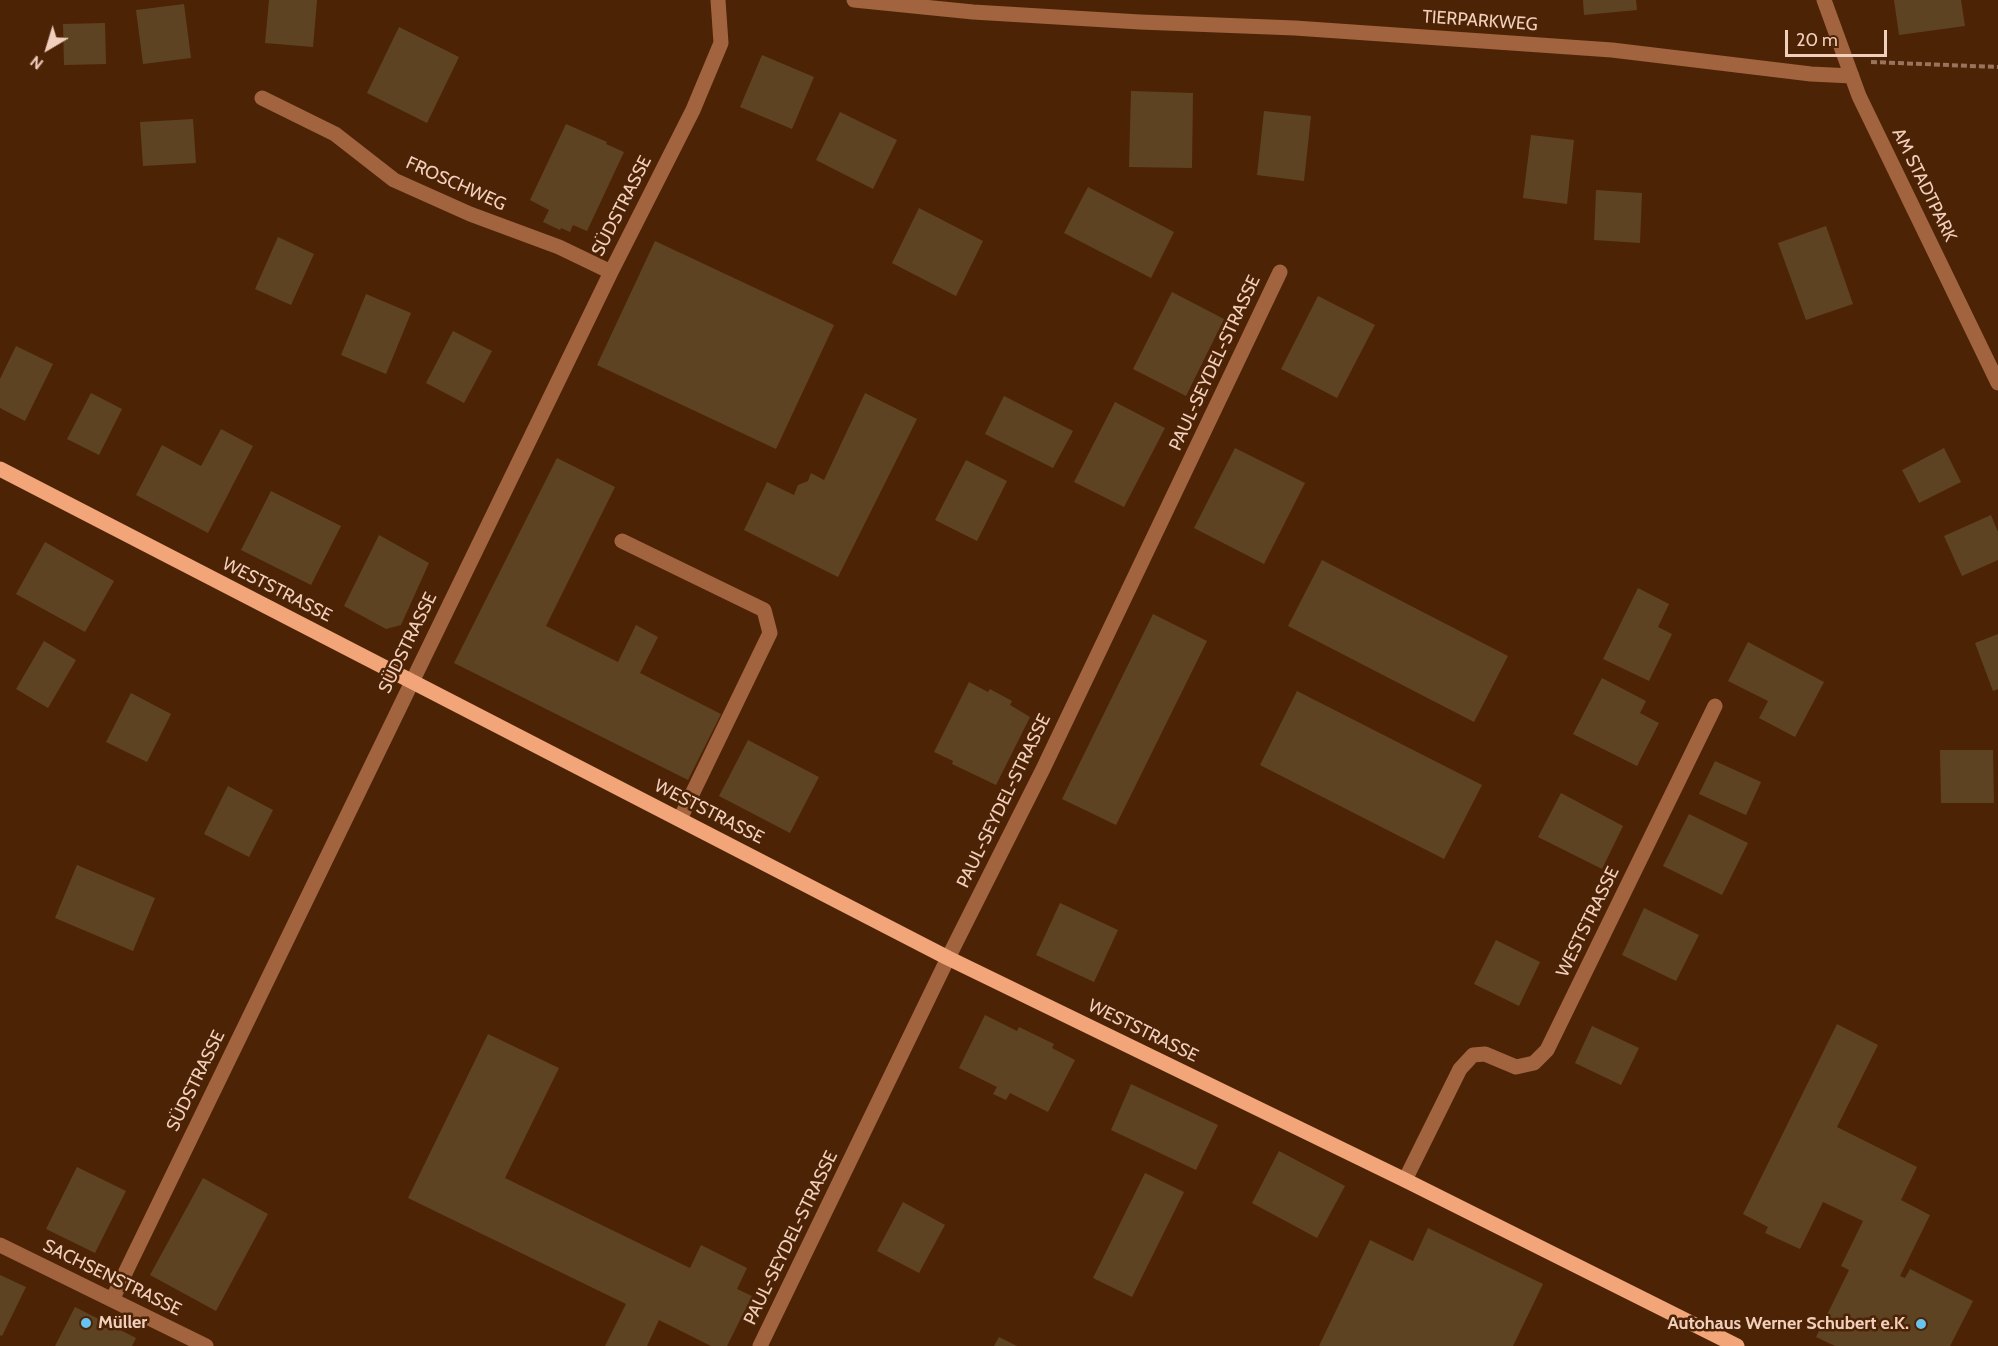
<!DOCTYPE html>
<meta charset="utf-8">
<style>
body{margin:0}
#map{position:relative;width:1998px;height:1346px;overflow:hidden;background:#4d2306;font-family:Cabin,sans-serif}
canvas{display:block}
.north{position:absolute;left:18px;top:18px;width:60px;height:60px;-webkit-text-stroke:4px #4d2306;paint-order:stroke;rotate:218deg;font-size:16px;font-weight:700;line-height:24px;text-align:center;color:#f1cfbd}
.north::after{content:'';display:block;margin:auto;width:21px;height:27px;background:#f1cfbd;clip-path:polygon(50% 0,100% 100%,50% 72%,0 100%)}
.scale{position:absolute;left:1785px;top:30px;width:102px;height:27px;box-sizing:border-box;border:3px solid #f1cfbd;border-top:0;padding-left:8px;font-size:18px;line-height:21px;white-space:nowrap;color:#f1cfbd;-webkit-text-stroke:4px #4d2306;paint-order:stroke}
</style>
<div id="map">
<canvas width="1998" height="1346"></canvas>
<div class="north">N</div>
<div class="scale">20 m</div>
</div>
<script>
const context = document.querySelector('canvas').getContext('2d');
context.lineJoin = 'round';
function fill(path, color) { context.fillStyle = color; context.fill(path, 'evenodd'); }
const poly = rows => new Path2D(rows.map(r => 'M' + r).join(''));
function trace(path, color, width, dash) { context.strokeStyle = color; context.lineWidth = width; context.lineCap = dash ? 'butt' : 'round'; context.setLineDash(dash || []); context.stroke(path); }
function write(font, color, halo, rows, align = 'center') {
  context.font = font + ' Cabin,sans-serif'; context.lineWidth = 5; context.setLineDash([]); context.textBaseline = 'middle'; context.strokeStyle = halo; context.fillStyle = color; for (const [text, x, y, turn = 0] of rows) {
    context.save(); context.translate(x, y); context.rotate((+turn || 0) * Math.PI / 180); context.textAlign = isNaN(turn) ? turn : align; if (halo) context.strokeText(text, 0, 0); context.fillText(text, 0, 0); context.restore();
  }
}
fill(poly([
 [269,0,317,0,313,47,265,43],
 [1583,0,1636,0,1637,10,1584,15],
 [1894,0,1961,0,1965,26,1899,35],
 [184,4,191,58,143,64,136,10],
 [105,23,106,64,64,65,63,24],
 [399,27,459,57,427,123,367,93],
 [762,55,814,77,792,129,740,107],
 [1131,91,1193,93,1192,168,1129,167],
 [1264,111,1311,116,1304,181,1257,175],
 [840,112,897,140,873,189,816,160],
 [193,119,196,163,143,166,140,122],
 [566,124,607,142,606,144,624,152,587,231,573,225,570,232,561,228,560,230,543,222,549,210,530,200],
 [1531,135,1574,140,1567,204,1523,198],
 [1088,187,1174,232,1151,278,1064,233],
 [1596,190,1642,193,1640,243,1594,240],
 [919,208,983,241,956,296,892,263],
 [1826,226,1853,304,1806,320,1778,243],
 [278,237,314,254,291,305,255,289],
 [655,241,834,325,776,449,597,365],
 [1172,292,1224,319,1186,396,1133,369],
 [366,294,411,313,386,374,341,355],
 [1318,296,1375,325,1337,398,1281,369],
 [453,331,492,351,464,403,426,383],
 [16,346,53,364,25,421,0,408,0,379],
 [91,393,122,409,99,455,67,439],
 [865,393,917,419,838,577,744,530,767,482,794,495,798,485,808,481,811,473,824,480],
 [1004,396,1073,431,1053,468,985,434],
 [1115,402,1165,428,1124,507,1074,482],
 [221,429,253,446,208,533,136,495,162,445,201,466],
 [1235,448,1305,483,1264,564,1194,528],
 [1944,448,1961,482,1919,503,1902,470],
 [557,458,615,487,546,626,618,662,636,625,658,637,640,673,721,714,688,780,454,663],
 [966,460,1007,481,977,541,935,520],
 [271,491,341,526,311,585,241,550],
 [1991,515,1998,532,1998,560,1962,576,1944,536],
 [379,535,429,563,401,625,386,629,344,606],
 [45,542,114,581,85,632,16,594],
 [1322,560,1508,656,1474,722,1288,626],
 [1638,588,1669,604,1658,627,1672,634,1649,681,1603,659],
 [1153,614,1207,641,1116,825,1062,799],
 [1998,634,1998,689,1993,691,1975,643],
 [44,641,76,660,48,708,16,689],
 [1748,642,1824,682,1795,737,1759,718,1768,701,1728,681],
 [1602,678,1646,701,1640,713,1659,723,1637,766,1573,734],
 [969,682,988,692,990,689,1012,701,1010,705,1030,717,996,785,952,764,953,761,934,752],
 [1297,691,1482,785,1444,859,1260,765],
 [131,693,171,714,147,762,106,742],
 [748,740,819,777,790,833,719,796],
 [1940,750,1993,750,1994,803,1941,803],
 [1715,761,1761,782,1746,815,1699,794],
 [228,786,273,810,249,857,204,834],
 [1561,793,1623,826,1602,869,1538,837],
 [1689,814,1748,843,1722,895,1663,866],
 [77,865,155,898,133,951,55,918],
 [1060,903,1118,930,1094,982,1036,955],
 [1644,908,1699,935,1676,981,1622,955],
 [1496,940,1540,962,1519,1006,1474,984],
 [985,1015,1017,1031,1019,1027,1054,1044,1052,1048,1075,1060,1048,1112,1010,1093,1006,1100,993,1094,997,1087,959,1068],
 [1837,1024,1878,1045,1837,1127,1917,1167,1901,1200,1930,1215,1900,1276,1905,1278,1910,1269,1973,1301,1950,1346,1835,1346,1816,1337,1849,1270,1841,1266,1863,1221,1823,1202,1800,1249,1765,1233,1768,1227,1743,1214],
 [1592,1026,1639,1048,1621,1085,1575,1063],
 [488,1034,559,1068,505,1178,690,1268,701,1245,747,1268,737,1289,752,1296,727,1346,711,1346,659,1320,647,1346,605,1346,626,1304,408,1198],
 [1131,1084,1218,1125,1196,1170,1111,1130],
 [1279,1151,1345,1186,1317,1238,1252,1203],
 [77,1167,126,1191,95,1253,46,1229],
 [1145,1173,1184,1192,1132,1297,1093,1278],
 [203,1178,268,1214,216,1311,150,1275],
 [903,1202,945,1225,919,1273,877,1251],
 [1428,1228,1543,1284,1513,1346,1319,1346,1370,1240,1413,1261],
 [0,1275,26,1287,2,1336,0,1335],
 [75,1307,136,1338,132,1346,55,1346],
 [999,1337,1017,1346,994,1346]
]), '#5e4322');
trace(poly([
 [1871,62,1998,67]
]), '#99735b', 4, [6, 3]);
trace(poly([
 [854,0,973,12,1140,22,1295,28,1612,50,1811,74,1852,76],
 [1824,0,1859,96,1998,383],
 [262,98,335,134,394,180,470,214,559,247,611,272],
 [622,541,764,610,770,633,680,819],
 [1405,1180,1460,1069,1473,1055,1485,1054,1516,1067,1534,1063,1547,1050,1715,706],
 [0,1245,206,1346],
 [112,1300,611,272,693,110,721,43,718,0],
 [760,1346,948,958,1043,769,1280,272]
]), '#a1643f', 15);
trace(poly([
 [0,469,948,958,1405,1180,1737,1346]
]), '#f1a579', 15);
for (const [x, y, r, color] of [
 [86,1323,6,"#67c4f0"],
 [1921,1324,6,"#67c4f0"]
]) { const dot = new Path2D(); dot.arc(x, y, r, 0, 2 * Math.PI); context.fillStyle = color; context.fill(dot); trace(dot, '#4d2306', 2); }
write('18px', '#f1cfbd', '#4d2306', [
 ["TIERPARKWEG",1480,21,4],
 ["FROSCHWEG",456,184,24],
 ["AM STADTPARK",1924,185,64],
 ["SÜDSTRASSE",622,206,-63],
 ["PAUL-SEYDEL-STRASSE",1215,363,-65],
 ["WESTSTRASSE",277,590,27],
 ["SÜDSTRASSE",408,643,-64],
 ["PAUL-SEYDEL-STRASSE",1004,801,-64],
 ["WESTSTRASSE",709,812,27],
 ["WESTSTRASSE",1588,922,-64],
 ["WESTSTRASSE",1143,1031,26],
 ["SÜDSTRASSE",196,1081,-64],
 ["PAUL-SEYDEL-STRASSE",791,1238,-64],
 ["SACHSENSTRASSE",112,1278,26]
]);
write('bold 18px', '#f1cfbd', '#4d2306', [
 ["Müller",98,1323],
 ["Autohaus Werner Schubert e.K.",1909,1324,"right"]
], 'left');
</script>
